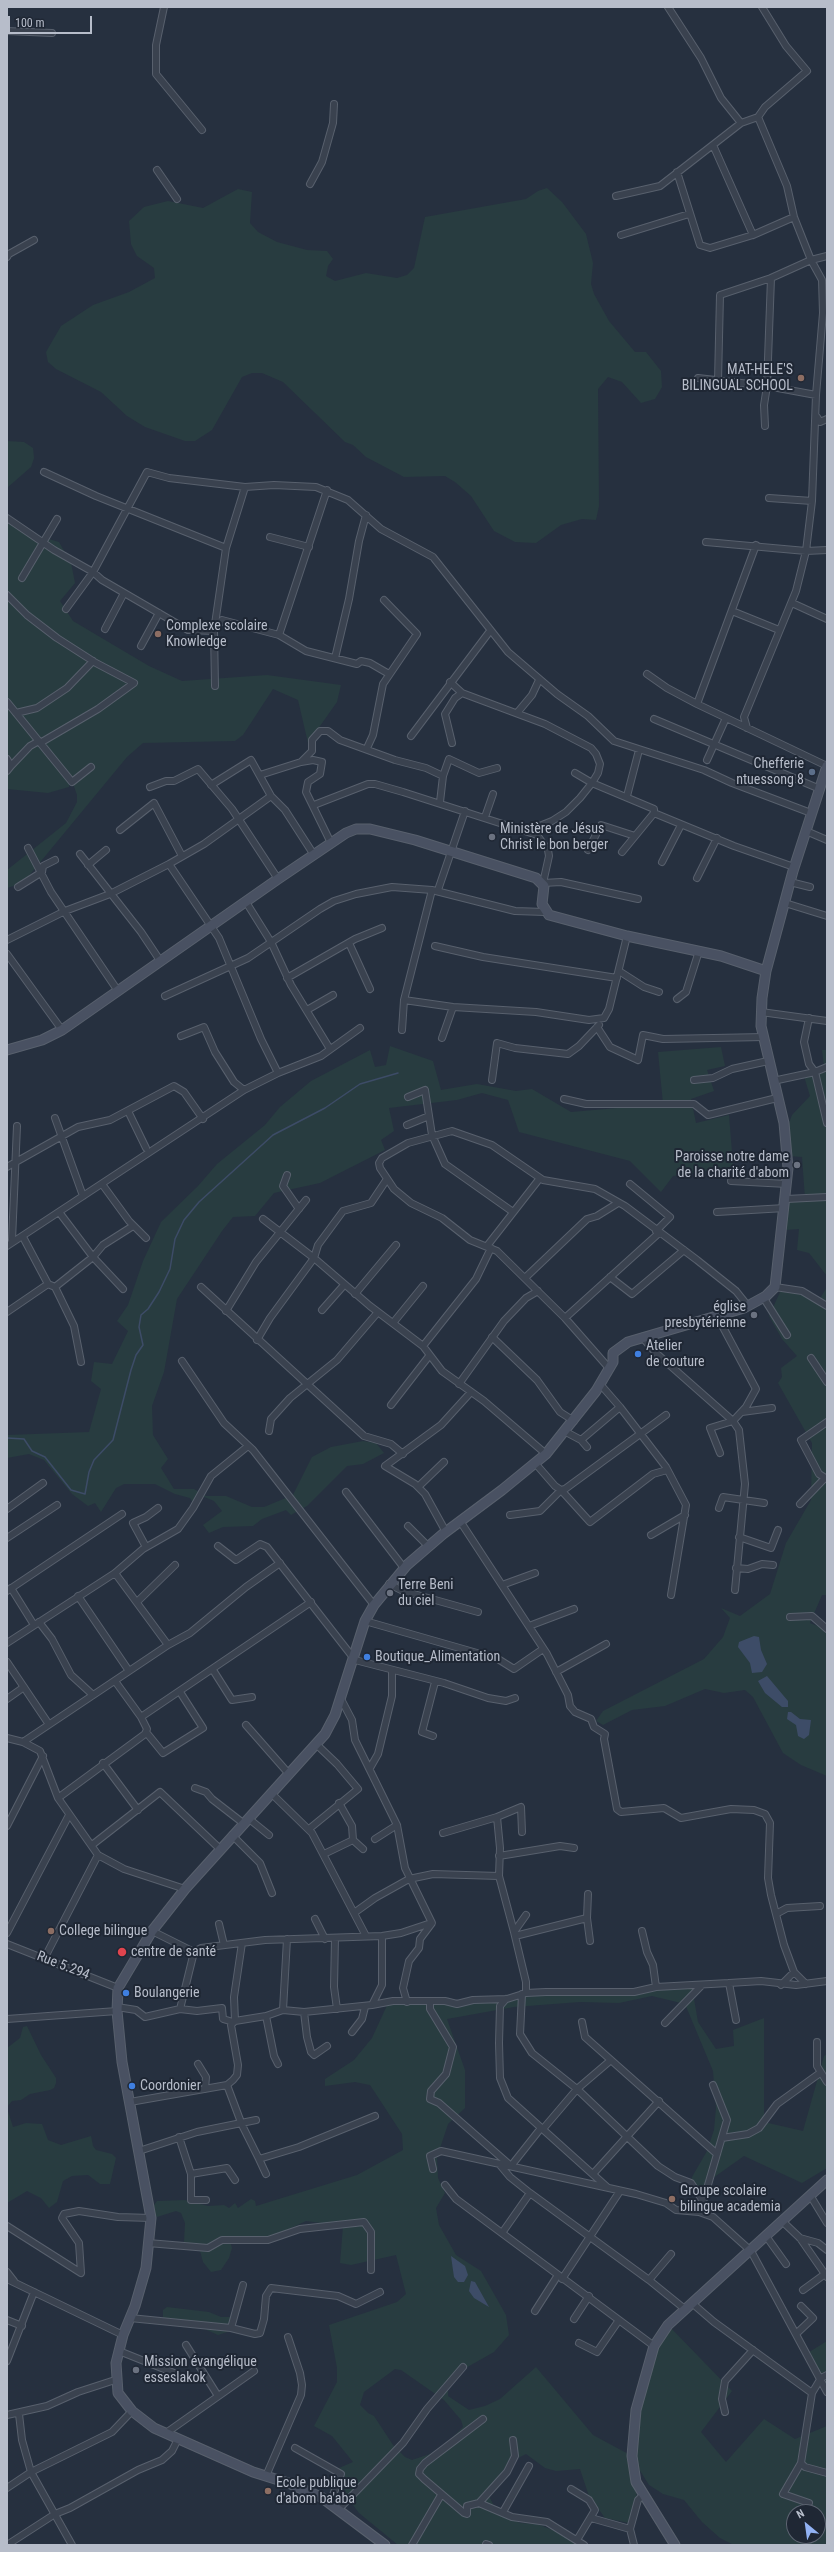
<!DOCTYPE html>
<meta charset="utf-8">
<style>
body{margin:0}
#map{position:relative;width:834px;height:2552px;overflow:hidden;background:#26303f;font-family:"Roboto Condensed",sans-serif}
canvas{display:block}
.frame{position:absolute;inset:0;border:8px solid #b7bdca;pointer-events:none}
.north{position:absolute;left:786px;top:2504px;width:40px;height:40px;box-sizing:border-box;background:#1f2734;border:1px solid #5c6370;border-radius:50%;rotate:331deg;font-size:11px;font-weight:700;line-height:16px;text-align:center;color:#b7bdca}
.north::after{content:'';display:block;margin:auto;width:14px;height:18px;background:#92b2f4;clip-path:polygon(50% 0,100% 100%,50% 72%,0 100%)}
.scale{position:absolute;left:8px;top:16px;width:84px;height:18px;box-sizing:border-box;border:2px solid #b7bdca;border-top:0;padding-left:5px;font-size:12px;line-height:14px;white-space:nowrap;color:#b7bdca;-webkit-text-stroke:3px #1f2734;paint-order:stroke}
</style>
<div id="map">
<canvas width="834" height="2552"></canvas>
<div class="frame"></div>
<div class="north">N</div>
<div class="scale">100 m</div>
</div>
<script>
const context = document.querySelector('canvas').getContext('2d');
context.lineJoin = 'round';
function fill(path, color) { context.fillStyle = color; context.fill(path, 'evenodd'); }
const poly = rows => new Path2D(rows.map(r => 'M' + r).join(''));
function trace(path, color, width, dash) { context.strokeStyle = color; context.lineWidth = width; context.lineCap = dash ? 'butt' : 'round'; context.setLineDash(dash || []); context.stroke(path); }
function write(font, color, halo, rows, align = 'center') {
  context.font = font + ' "Roboto Condensed",sans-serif'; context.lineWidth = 4; context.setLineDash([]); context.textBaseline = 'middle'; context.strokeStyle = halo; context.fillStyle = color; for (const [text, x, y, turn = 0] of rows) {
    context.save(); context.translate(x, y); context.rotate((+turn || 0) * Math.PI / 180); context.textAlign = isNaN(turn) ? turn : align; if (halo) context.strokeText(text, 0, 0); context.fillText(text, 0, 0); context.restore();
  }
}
fill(poly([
 [547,188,562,202,586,234,593,263,591,284,594,294,609,321,635,352,646,352,661,371,662,387,655,399,641,403,622,382,608,377,598,389,599,506,596,520,582,519,561,525,536,543,515,542,494,531,471,496,455,482,445,476,404,477,366,457,353,445,345,442,283,382,262,373,252,373,242,377,212,430,195,441,185,441,145,427,127,416,101,392,56,369,48,362,46,352,61,326,93,305,129,292,155,278,154,268,137,256,131,244,129,221,144,207,168,201,203,208,238,189,252,192,250,223,258,232,277,242,307,250,327,251,333,259,328,266,326,276,335,281,366,273,397,278,407,275,414,268,425,217,526,199,538,191],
 [7,441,24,442,33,448,34,458,31,467,7,488,7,499],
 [7,510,9,517,22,531,59,542,71,563,75,583,60,601,73,621,149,666,182,681,267,675,341,685,337,702,308,743,298,700,273,689,243,735,235,741,143,743,127,757,23,883,7,888,7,870,66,823,77,802,77,795,70,775,69,787,48,793,7,789],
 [390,1046,433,1061,441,1090,477,1084,516,1091,532,1089,571,1112,663,1104,658,1052,721,1047,725,1066,707,1070,714,1091,691,1099,696,1123,729,1115,733,1164,729,1168,673,1176,661,1192,630,1161,519,1132,508,1100,482,1093,457,1100,389,1108,394,1131,381,1140,385,1150,320,1183,274,1193,255,1216,233,1217,222,1231,177,1299,164,1372,152,1406,153,1435,168,1459,161,1468,174,1489,194,1489,206,1496,226,1496,252,1507,264,1507,293,1495,312,1457,331,1447,363,1441,376,1443,384,1453,363,1464,347,1466,307,1506,291,1515,286,1510,262,1519,253,1526,223,1527,209,1533,203,1525,222,1511,214,1501,202,1496,194,1505,190,1498,175,1494,155,1484,124,1484,116,1488,101,1512,95,1503,88,1506,72,1494,44,1460,29,1454,7,1458,7,1435,89,1432,101,1389,91,1381,94,1362,112,1364,128,1331,117,1321,128,1305,143,1261,161,1222,198,1186,217,1164,265,1125,280,1107,311,1081,370,1050,375,1067,386,1065],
 [822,1050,827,1050,827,1276,809,1253,797,1250,799,1229,785,1230,786,1199,805,1199,802,1157,788,1156,787,1128,792,1115,810,1096,804,1076,824,1067],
 [827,1287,827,1595,822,1595,810,1623,827,1630,827,1776,801,1765,783,1753,753,1697,745,1690,724,1693,705,1689,665,1706,632,1710,603,1725,596,1721,603,1711,704,1659,723,1637,730,1618,721,1608,740,1616,770,1594,786,1543,811,1500,812,1443,778,1383,782,1377,781,1368,797,1356,782,1339,769,1316,782,1288,819,1300],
 [692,1987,698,2022,716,2049,734,2046,733,2030,764,2018,764,2122,803,2131,824,2056,827,2054,827,2168,802,2183,744,2156,696,2190,691,2183,692,2177,707,2151,714,2130,716,2108,713,2071,685,2004,652,1996,619,2003,580,2002,514,2007,447,2019,465,2070,465,2108,448,2124,437,2157,438,2178,445,2193,436,2208,439,2225,456,2255,481,2271,506,2315,509,2335,494,2352,448,2378,448,2396,469,2410,485,2406,500,2399,536,2367,593,2435,632,2456,634,2413,654,2346,668,2325,732,2391,701,2432,726,2462,764,2419,795,2439,827,2426,827,2545,734,2545,720,2538,702,2522,684,2500,663,2494,649,2485,639,2469,634,2480,639,2509,629,2523,605,2518,589,2496,580,2469,556,2471,545,2468,526,2454,508,2463,489,2496,494,2506,505,2516,520,2523,537,2524,563,2534,580,2545,398,2545,359,2513,350,2501,342,2489,339,2468,353,2462,332,2436,314,2426,337,2382,337,2368,329,2325,397,2302,406,2294,396,2255,351,2265,340,2263,343,2226,306,2221,270,2238,262,2236,239,2238,232,2236,230,2241,232,2248,229,2258,221,2270,211,2272,203,2262,199,2247,184,2242,185,2223,181,2213,176,2211,157,2217,154,2214,154,2205,157,2201,185,2200,208,2206,224,2205,229,2208,235,2203,238,2208,251,2199,255,2201,256,2206,357,2175,403,2150,402,2134,370,2085,355,2082,325,2086,325,2079,354,2060,372,2038,389,2001,430,2002],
 [395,2369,401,2370,444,2400,461,2420,463,2427,439,2451,412,2460,405,2457,393,2445,374,2416,368,2413,360,2405,364,2392],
 [794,2512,818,2512,818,2536,794,2536],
 [27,2026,41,2055,56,2078,56,2083,54,2088,50,2090,30,2094,21,2100,12,2101,7,2107,7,2048,20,2038,23,2027],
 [7,2108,13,2127,26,2123,42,2124,48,2140,61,2145,91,2136,93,2146,96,2150,112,2154,116,2158,110,2184,100,2184,88,2175,72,2176,63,2181,57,2202,49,2208,41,2198,27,2191,7,2203],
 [167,2307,209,2312,221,2317,231,2317,233,2330,218,2335,200,2327,165,2323,163,2318,163,2310],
 [827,2341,827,2392,806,2354]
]), '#283c40');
fill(poly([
 [754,1636,759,1637,761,1650,767,1664,762,1672,752,1673,750,1663,738,1647,739,1642],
 [767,1676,788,1701,788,1707,782,1707,765,1693,758,1681],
 [788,1712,791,1712,800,1719,811,1720,809,1735,804,1739,798,1736,796,1725,787,1719],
 [451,2256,465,2266,468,2275,464,2282,458,2282,454,2277],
 [471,2281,475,2282,489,2307,474,2298,469,2291]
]), '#3d4c67');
trace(poly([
 [7,1438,24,1439,32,1451,45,1457,71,1490,85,1494,89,1472,94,1460,113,1440,131,1370,136,1355,143,1345,139,1327,141,1315,148,1309,159,1292,170,1269,175,1239,184,1220,199,1202,273,1135,325,1108,360,1084,398,1073]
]), '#3d4c67', 1.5);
const street = poly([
 [164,7,156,45,156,74,202,130],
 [668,7,701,58,721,98,741,123],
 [7,31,52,33],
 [713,145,753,235],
 [157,170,177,199],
 [677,172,700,245,710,248,753,235,794,217],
 [310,184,322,162,333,123,334,104],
 [616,196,660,186,741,123,758,117],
 [621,235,689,214],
 [7,257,9,254,34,240],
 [698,378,767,386,771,278],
 [718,381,720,295,771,278,811,260,827,256],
 [817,417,820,422,827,419],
 [765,426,764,405,767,386,816,395],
 [44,472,96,496,226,548],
 [769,498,812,501],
 [7,518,54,550,93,572,102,580,188,630,214,631,222,620,279,635,306,651,357,664,361,661,370,663,389,674],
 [270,537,309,547],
 [706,542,806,551,827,550],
 [22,578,57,519],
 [7,595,27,615,57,638,96,663,134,683,98,709,40,743],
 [792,603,827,619],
 [66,609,93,572,147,472,169,478,245,487,274,485,316,487,348,500,381,529,433,557,508,652,557,694,588,716,614,741,704,770,732,783,811,813],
 [732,611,779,630],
 [105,629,124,593],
 [279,635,327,490],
 [141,646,159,613],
 [335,658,349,599,359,541,366,515],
 [647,674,667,688,697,704,827,766],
 [450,682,462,693],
 [215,686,214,631,226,548,245,487],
 [7,702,72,782,91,767],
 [697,704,756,545],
 [16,713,37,708,67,688,93,661],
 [517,713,532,695,539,680],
 [654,719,820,789],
 [747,728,744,717,796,591,806,551,812,501,816,395,823,313,822,280,811,260,794,217,787,186,758,117,765,107,807,71,786,46,762,7],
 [411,736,490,631],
 [452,743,445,714,455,698,462,693,545,724,591,748,596,754,600,764,598,773,592,783,580,798,566,812,552,821,527,831],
 [367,748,373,735,383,684,417,634,384,600],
 [7,759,11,766,7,771],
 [707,760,726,718],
 [11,766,30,746,39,741],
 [575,773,592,783,654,809,654,813,622,852],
 [260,775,301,762],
 [443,776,449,759,479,773,497,768],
 [211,785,251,760,271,796,285,810,314,855],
 [150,787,166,781,174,781,198,769,232,809,278,879],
 [627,796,639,750],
 [314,805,368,784,375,784,403,792,537,835,548,850,549,856,543,883,561,882,638,899],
 [654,813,734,846,794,867],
 [485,817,493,794],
 [120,830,154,803,182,856],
 [806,831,827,840],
 [331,843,306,792,308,782,320,774,322,762,313,760,301,762,312,751,312,740,320,731,328,731,340,740,395,760,426,768,443,776,440,802],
 [28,848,51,892,118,991],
 [588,850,601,825,635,836],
 [80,854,141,932,161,962],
 [662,862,681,825],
 [169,864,219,938,261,1039,278,1073],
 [88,865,106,850],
 [697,878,717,838],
 [790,882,810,887],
 [18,887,42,872,43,866,55,860],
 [438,890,465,811],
 [246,902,271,942,291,985,330,1049],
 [785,903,827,916],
 [7,940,65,911,110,894,169,864,204,844,271,796],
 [349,943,370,989],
 [435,946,483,957,617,978],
 [7,954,62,1030],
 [619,971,644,987,659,992],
 [287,978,355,939,382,928],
 [165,996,248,958,320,909,334,901,356,894,392,887,432,890,515,911,545,912],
 [677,999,686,992,699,951],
 [404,1000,453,1007,536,1012,589,1020,604,1018,609,1009,627,936],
 [307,1010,333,995],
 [761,1012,827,1021],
 [809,1018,804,1042,809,1064,815,1072,827,1067],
 [597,1027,610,1047,638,1060,643,1035,663,1039,764,1037],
 [402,1030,404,1000,432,890],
 [181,1036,204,1027,215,1052,234,1082,244,1090],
 [442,1038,453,1007],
 [492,1080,497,1043,515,1048,568,1054,579,1046,599,1025],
 [694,1080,713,1078,732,1069,768,1061],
 [773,1081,815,1072,827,1123],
 [408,1097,425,1090,432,1135,445,1164,513,1212],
 [564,1099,586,1104,694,1104,708,1115,777,1098],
 [128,1111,146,1148],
 [55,1118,83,1196],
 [407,1125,429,1116],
 [7,1167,78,1127,110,1120,174,1086,184,1092,203,1119],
 [287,1175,283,1186,299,1209],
 [731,1181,787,1184],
 [102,1184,129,1221,146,1238],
 [630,1184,670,1217,656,1231],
 [786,1199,827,1197],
 [59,1212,93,1257,123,1289],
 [717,1212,785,1208],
 [263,1219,314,1258,370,1306,423,1346,442,1371,484,1401,546,1454],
 [23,1237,48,1284,55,1287,74,1326,81,1362],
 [12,1240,17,1126],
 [7,1246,244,1090,278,1073,321,1056,360,1028],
 [487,1246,540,1178],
 [526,1277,587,1219,597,1216,618,1203],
 [610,1277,632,1294,684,1250],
 [55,1287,93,1257,103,1245,133,1226],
 [201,1287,364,1436,391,1444,403,1454],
 [775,1287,802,1291,827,1306],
 [355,1294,396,1245],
 [763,1297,787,1335],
 [322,1310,344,1285],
 [226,1311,256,1262,306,1200],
 [7,1312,48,1284],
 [717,1316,756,1389,746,1407,733,1421,710,1428,720,1453],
 [565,1318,659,1233],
 [393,1323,423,1286],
 [492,1337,537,1380,560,1412,574,1421],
 [642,1337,656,1353,733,1421,739,1430,745,1484,735,1590],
 [257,1340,270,1318,314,1258,318,1245,343,1211,371,1203,387,1179],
 [423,1346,476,1279,491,1248],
 [811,1358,827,1382],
 [182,1361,224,1423,253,1450,374,1605],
 [608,1367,565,1318,497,1251,470,1240,442,1218,411,1203,394,1189,380,1168,379,1163,382,1158,408,1143,452,1131,492,1145,543,1180,595,1189,625,1206,697,1260,736,1291,748,1306],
 [459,1384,504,1321,526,1298,538,1291],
 [600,1384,620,1407,666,1467,686,1505,671,1595],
 [391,1405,429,1356],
 [742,1412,772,1408],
 [827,1422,801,1440,819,1474,827,1479],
 [269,1431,271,1419,290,1398,337,1360,378,1312],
 [566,1432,581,1440,587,1447],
 [581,1440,620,1407],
 [535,1463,555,1486,561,1490,565,1489,666,1415],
 [418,1487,444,1462],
 [346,1492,404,1568],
 [800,1504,824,1479],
 [719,1508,723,1497,764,1503],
 [7,1509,43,1483],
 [510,1515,540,1511,561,1490,590,1522,653,1474,667,1470],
 [460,1521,547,1654,568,1695,570,1706,575,1712,591,1719,594,1727,605,1734,604,1739,617,1809,621,1812,664,1808,681,1818,731,1809,754,1810,765,1814,770,1823,768,1878,771,1895,784,1945,794,1972,806,1984],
 [408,1526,428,1546],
 [446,1532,425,1494,415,1484,385,1466,441,1425,471,1392],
 [651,1535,685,1515],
 [739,1537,771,1548,778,1530],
 [7,1538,57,1505],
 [218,1546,236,1560,260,1544,267,1547,355,1660,444,1683,488,1698,506,1701,515,1698],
 [146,1547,133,1523,146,1517,158,1508],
 [736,1568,748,1569,762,1564,773,1565],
 [115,1573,168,1645],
 [389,1584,403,1591,478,1612],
 [502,1585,535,1573],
 [11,1588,34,1625],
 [7,1591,122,1514],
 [78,1596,129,1671],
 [137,1602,175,1565],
 [790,1617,812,1616,827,1629],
 [365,1621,498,1659,514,1669,543,1649],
 [39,1622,52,1639,71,1675,93,1695],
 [529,1626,574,1609],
 [7,1643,115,1573,143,1549,178,1529,193,1508,211,1476,248,1446],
 [7,1662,48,1723],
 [213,1670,232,1700,252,1697],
 [556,1672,606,1644],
 [7,1699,24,1687],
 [341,1699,352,1720,355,1740,397,1825,405,1868,432,1923,420,1939,419,1948,409,1961,403,1988,407,2002],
 [141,1717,311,1602],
 [246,1725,289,1774],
 [146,1732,163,1753,203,1728,180,1692],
 [433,1736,422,1732,435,1682],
 [7,1738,23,1742,40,1751,58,1798,98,1855,124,1869,185,1889],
 [23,1742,168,1645,190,1633,246,1587,280,1563],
 [103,1763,138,1810],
 [370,1768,378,1754,392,1696,392,1671],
 [195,1788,206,1792,212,1799,243,1823],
 [271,1793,312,1833,366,1936],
 [58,1798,145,1734,147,1729,141,1717,115,1681],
 [339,1803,352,1826,353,1840,363,1849],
 [248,1818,269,1835],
 [7,1826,43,1756],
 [309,1829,358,1789,337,1764,316,1744],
 [443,1833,497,1817],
 [232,1835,260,1863,272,1893],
 [375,1839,397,1825],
 [92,1845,160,1792,220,1849],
 [324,1854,353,1840],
 [499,1856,560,1846,574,1848],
 [588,1894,587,1918,590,1941],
 [354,1913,375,1898,409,1879,433,1874,499,1876],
 [776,1914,787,1908,820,1906],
 [526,1915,514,1932,526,1982,526,1993],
 [315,1919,325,1939],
 [219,1924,224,1945],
 [152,1931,194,1952,201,1948,265,1940,382,1936,401,1933,431,1923],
 [642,1931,647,1952,653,1965,656,1987],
 [514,1932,499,1876,500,1848,497,1817,521,1807,522,1832],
 [7,1933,69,1815],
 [515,1936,587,1918],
 [335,1938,334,1987,337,2009],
 [7,1944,118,1988],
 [44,1959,98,1855],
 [729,1983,736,2020],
 [781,1985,794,1972],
 [522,1994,520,2034,532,2053,577,2089,658,2166,675,2177,691,2183,701,2198,706,2213],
 [506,1999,500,2006,499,2043,500,2078,508,2098,607,2187],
 [430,2001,430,2009,453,2047,446,2074,431,2091,430,2099,439,2103,511,2166,541,2128],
 [372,2005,393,2001,445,2001,457,2004,473,2000,507,1999,526,1993,546,1992,634,1992,656,1987,729,1983,761,1981,796,1985,827,1981],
 [117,2007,136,2010,145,2017,180,2009,197,2011,222,2008,223,2019,233,2022],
 [180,2009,194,1952],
 [283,2010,304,2012,372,2005,382,1985,382,1936],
 [304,2012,307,2037,311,2052,314,2055,327,2046],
 [266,2016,274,2056,278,2064],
 [7,2019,117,2011],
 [235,2021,234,1997,242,1943],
 [582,2022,585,2037,717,2154],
 [665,2023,702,1985],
 [352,2032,362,2019,365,2007],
 [817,2042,817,2066,827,2082],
 [198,2064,206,2077,205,2089],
 [227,2085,242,2125,259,2159,299,2147,375,2116],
 [130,2102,227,2085,233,2080,237,2075,238,2065,231,2025,235,2021,266,2016,283,2010,287,1939],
 [543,2129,577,2089,611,2060],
 [179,2137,191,2174,191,2200,206,2200],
 [722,2138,748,2134,759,2128,777,2104,820,2073],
 [139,2151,197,2132,256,2120],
 [259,2159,266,2174],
 [500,2165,510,2177,530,2193,649,2280,686,2310],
 [433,2169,430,2156,441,2151,636,2194,666,2203,676,2210,699,2212,713,2217,751,2251,827,2392],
 [191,2174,227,2168,235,2180],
 [593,2174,659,2101],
 [445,2185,456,2199,654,2346],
 [810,2195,827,2223],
 [703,2202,727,2120,713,2085],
 [782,2221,800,2238,827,2277],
 [7,2226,81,2273,79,2243,62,2218,64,2214,79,2211,118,2217,151,2218],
 [502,2233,530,2193],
 [766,2236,786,2264],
 [800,2238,818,2243,827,2250],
 [148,2243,208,2248,222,2240,268,2240,300,2229,364,2222,371,2232,371,2270],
 [7,2272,14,2281],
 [7,2279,123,2335],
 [562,2279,620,2191],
 [649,2280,671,2254],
 [803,2290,825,2274],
 [693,2304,714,2322,812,2393],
 [535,2311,558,2275],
 [130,2318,231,2328,255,2334,260,2333,264,2319,266,2296,271,2288,338,2296,356,2304,380,2292],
 [574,2319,589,2296],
 [7,2320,22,2326],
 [231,2328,243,2285],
 [796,2334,813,2318,801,2306],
 [579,2343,597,2352,619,2320],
 [186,2345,218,2396],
 [119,2351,174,2373],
 [7,2361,34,2292],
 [827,2375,821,2378,812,2393,801,2463,805,2467,827,2473],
 [725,2412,722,2399,725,2381,753,2350],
 [19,2414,22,2440,31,2472,72,2545],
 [7,2415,47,2406,78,2392,115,2380],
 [483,2419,425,2463,420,2469,419,2474,424,2479,464,2513,467,2514,467,2506,479,2503,507,2472,515,2456,513,2440],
 [166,2433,254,2371],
 [295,2448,341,2474,330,2503],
 [801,2463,783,2494,809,2503],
 [266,2476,301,2395,302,2385,300,2373,288,2337],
 [7,2488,31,2472,112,2432,132,2411],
 [571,2489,589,2500,595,2510,577,2540],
 [479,2503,512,2517,547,2522,584,2545],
 [339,2509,403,2443,427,2409,463,2367],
 [503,2512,529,2466],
 [591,2518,630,2529,634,2545],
 [630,2529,638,2500,643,2495],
 [486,2544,489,2545],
 [7,2545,55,2514,70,2508,138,2470,162,2460,172,2451,178,2439],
 [412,2545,441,2495]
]);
const secondary = poly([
 [7,1050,42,1040,62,1030,278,879,346,833,356,829,370,829,415,840,536,878,544,886,542,904,549,915,627,936,721,956,766,971],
 [385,2545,321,2497,288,2483,253,2472,154,2428,132,2411,118,2393,116,2363,123,2335,135,2306,146,2268,151,2218,122,2062,117,2011,118,1988,152,1931,185,1889,325,1734,335,1715,365,1621,374,1605,407,1565,443,1534,502,1490,546,1454,596,1391,613,1362,613,1353,628,1342,744,1308,766,1296,775,1287,788,1168,784,1123,761,1026,762,998,766,971,793,871,827,766],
 [675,2545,636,2482,632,2456,636,2410,654,2346,668,2325,827,2180]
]);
trace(street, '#58606d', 8);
trace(secondary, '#58606d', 11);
trace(street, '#3a424f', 6);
trace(secondary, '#495162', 9);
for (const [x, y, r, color] of [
 [801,378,4,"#8d6e63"],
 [158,634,4,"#8d6e63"],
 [812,772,4,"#5c6f8a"],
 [492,837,4,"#6b7280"],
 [797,1165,4,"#6b7280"],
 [754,1315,4,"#6b7280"],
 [638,1354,4,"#3f7fe0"],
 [390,1593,4,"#6b7280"],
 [367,1657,4,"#3f7fe0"],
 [51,1931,4,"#8d6e63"],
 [122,1952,5,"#e0444e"],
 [126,1993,4,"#3f7fe0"],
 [132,2086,4,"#3f7fe0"],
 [672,2199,4,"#8d6e63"],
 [136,2370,4,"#6b7280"],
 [268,2491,4,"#8d6e63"]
]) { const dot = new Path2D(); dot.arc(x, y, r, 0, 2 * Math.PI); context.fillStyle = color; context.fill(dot); trace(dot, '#1f2734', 1.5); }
write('14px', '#b7bdca', '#1f2734', [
 ["MAT-HELE'S",793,370,"right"],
 ["BILINGUAL SCHOOL",793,386,"right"],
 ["Complexe scolaire",166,626],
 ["Knowledge",166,642],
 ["Chefferie",804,764,"right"],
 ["ntuessong 8",804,780,"right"],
 ["Ministère de Jésus",500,829],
 ["Christ le bon berger",500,845],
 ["Paroisse notre dame",789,1157,"right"],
 ["de la charité d'abom",789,1173,"right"],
 ["église",746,1307,"right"],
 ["presbytérienne",746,1323,"right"],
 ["Atelier",646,1346],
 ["de couture",646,1362],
 ["Terre Beni",398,1585],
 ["du ciel",398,1601],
 ["Boutique_Alimentation",375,1657],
 ["College bilingue",59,1931],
 ["centre de santé",131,1952],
 ["Boulangerie",134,1993],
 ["Coordonier",140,2086],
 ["Groupe scolaire",680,2191],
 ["bilingue academia",680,2207],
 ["Mission évangélique",144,2362],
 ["esseslakok",144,2378],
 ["Ecole publique",276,2483],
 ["d'abom ba'aba",276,2499]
], 'left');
write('14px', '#b7bdca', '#1f2734', [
 ["Rue 5.294",63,1966,21]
]);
</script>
